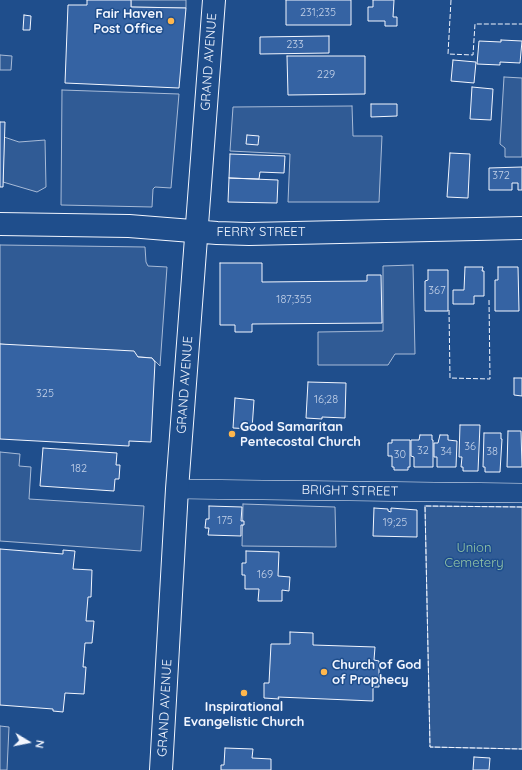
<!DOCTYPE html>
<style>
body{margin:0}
#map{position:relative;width:522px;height:770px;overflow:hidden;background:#1f4e8c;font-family:Quicksand,sans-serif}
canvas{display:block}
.north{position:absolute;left:8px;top:722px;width:40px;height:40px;-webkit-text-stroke:3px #1f4e8c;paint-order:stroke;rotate:100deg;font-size:11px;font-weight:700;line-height:16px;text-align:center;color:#f2f6ff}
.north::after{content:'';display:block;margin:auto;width:14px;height:18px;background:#f2f6ff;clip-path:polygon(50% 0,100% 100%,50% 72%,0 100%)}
</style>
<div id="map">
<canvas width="522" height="770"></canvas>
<div class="north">N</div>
</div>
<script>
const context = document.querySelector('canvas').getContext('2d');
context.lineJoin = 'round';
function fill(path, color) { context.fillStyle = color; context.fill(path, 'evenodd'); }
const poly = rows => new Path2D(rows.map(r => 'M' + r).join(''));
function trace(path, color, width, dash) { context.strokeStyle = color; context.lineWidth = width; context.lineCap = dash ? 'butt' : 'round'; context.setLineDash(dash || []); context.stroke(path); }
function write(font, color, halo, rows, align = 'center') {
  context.font = font + ' Quicksand,sans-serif'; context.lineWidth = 3; context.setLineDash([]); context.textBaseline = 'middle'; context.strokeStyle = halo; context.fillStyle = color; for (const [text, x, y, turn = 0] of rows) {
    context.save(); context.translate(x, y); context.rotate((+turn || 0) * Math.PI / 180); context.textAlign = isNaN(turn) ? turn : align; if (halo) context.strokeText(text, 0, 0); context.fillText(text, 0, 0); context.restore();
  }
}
const built = poly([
 [131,0,186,0,186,8,131,7,131,0],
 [0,55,12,56,11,70,0,70,0,55],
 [504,77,522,78,522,157,505,157,505,148,500,144,504,77],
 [62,90,179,94,171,188,155,187,153,189,152,207,61,205,62,90],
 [352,106,353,136,382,136,379,202,288,202,290,154,230,151,233,107,352,106],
 [4,137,19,142,45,140,46,187,37,192,3,182,4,137],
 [0,245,145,247,146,262,148,266,167,267,160,366,152,358,0,344,0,245],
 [413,265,415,354,395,354,388,365,318,365,318,332,383,331,383,266,413,265],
 [0,452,20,454,19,466,31,467,29,499,144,506,141,551,0,541,0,452],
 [243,504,335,507,336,547,242,546,243,504],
 [425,506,522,507,522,749,430,747,425,506],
 [0,726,9,727,7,770,0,770,0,726]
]);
fill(built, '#305b95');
trace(built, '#a8bbd7', 1);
const building = poly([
 [87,0,131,0,131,7,186,8,179,88,65,83,68,5,87,5,87,0],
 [286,0,351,0,351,25,286,25,286,0],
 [373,0,394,0,393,17,397,17,397,26,385,26,385,21,368,21,368,7,373,7,373,0],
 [24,15,31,16,30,30,23,30,24,15],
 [329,36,329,53,260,54,260,37,329,36],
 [501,40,522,41,520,63,500,62,500,65,477,64,479,41,501,42,501,40],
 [287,56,365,56,365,94,288,95,287,56],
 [453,60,476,62,474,83,451,81,453,60],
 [472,87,493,89,491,120,470,119,472,87],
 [371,104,397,104,397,116,371,117,371,104],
 [0,122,5,122,3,187,0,187,0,122],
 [247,135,259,136,258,145,246,144,247,135],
 [450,153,470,154,468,198,447,197,450,153],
 [230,154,285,156,284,173,260,172,259,179,229,178,230,154],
 [522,167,522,190,518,190,518,183,512,183,512,190,489,190,489,168,522,167],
 [229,178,278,180,277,203,228,202,229,178],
 [220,263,262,263,262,282,367,281,367,275,381,275,382,323,252,324,252,332,235,332,235,325,220,325,220,263],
 [465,267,483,267,482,271,484,271,484,296,474,296,474,304,453,304,453,290,464,290,465,267],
 [498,267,518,267,519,311,495,311,495,280,498,280,498,267],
 [428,270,448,270,448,311,425,311,425,281,428,280,428,270],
 [0,344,134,351,138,357,152,358,155,362,151,442,129,441,129,446,0,439,0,344],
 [514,378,522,378,522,396,514,395,514,378],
 [308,382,346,383,345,418,322,417,322,419,306,418,308,382],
 [235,398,254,400,252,429,233,428,235,398],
 [460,425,480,425,478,471,463,471,463,467,461,467,462,457,459,457,460,425],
 [508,431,521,431,522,467,507,467,508,431],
 [484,433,501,433,501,439,502,439,500,472,485,472,485,467,483,467,484,433],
 [420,435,432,435,432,440,433,440,433,467,414,467,414,457,411,456,411,440,419,440,420,435],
 [440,435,448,435,448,440,457,441,456,467,437,467,437,457,434,457,434,443,438,443,440,435],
 [392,440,410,440,410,467,408,467,408,470,394,470,394,467,392,467,392,456,388,456,388,443,392,443,392,440],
 [43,448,117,453,116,465,120,465,119,479,115,479,114,491,40,486,43,448],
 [209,506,242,507,241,521,244,521,244,525,241,525,241,536,208,535,209,528,205,528,206,519,209,519,209,506],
 [374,508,388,509,388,511,391,512,391,508,417,510,417,537,373,536,374,508],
 [0,549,63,554,63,550,75,551,73,569,92,570,91,597,88,597,86,621,94,621,92,643,85,643,83,667,86,667,84,694,65,693,63,712,53,711,53,709,0,705,0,549],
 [246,551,279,552,278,576,290,577,289,591,282,590,282,601,258,601,259,589,245,589,245,575,242,575,242,563,246,563,246,551],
 [290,632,313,633,313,645,375,647,374,660,379,661,379,687,373,687,373,701,278,697,279,699,264,698,264,683,269,683,271,644,290,644,290,632],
 [225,748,253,749,252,758,271,759,271,770,221,770,221,765,224,765,225,748],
 [474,757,490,758,489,770,473,770,474,757]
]);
fill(building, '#3563a3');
trace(building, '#f2f6ff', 1);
const minor = poly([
 [177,489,522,493]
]);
const major = poly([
 [0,224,129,226,217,233,249,234,522,228],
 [161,770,177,489,214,0]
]);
trace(minor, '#f2f6ff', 20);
trace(major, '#f2f6ff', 24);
trace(minor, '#1f4e8c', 19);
trace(major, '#1f4e8c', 22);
trace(poly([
 [451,0,448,54,473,55,475,24,522,24],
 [449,310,450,378,490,379,489,300],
 [522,507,425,506,430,747,522,749]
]), '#f2f6ff', 1, [5, 2]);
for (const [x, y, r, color] of [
 [171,21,4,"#ffb74d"],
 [232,434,4,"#ffb74d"],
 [324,672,4,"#ffb74d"],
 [244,693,4,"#ffb74d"]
]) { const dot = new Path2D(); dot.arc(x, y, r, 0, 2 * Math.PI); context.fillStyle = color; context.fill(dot); trace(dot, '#1f4e8c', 1.5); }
write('11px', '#c3d1e8', null, [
 ["231;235",318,13],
 ["233",295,45],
 ["229",326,75],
 ["372",501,176],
 ["367",437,291],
 ["187;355",294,300],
 ["325",45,394],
 ["16;28",326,400],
 ["36",470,447],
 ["32",423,451],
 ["34",446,452],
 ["38",492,452],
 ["30",400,455],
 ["182",79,469],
 ["175",225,521],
 ["19;25",395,523],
 ["169",265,575]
]);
write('bold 13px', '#f2f6ff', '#1f4e8c', [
 ["Fair Haven",163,14,"right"],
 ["Post Office",163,29,"right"],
 ["Good Samaritan",240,427],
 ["Pentecostal Church",240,442],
 ["Church of God",332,665],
 ["of Prophecy",332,680],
 ["Inspirational",244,707,"center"],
 ["Evangelistic Church",244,722,"center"]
], 'left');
write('13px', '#f2f6ff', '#1f4e8c', [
 ["GRAND AVENUE",209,62,-86],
 ["FERRY STREET",261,232],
 ["GRAND AVENUE",185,385,-86],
 ["BRIGHT STREET",350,491,1],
 ["GRAND AVENUE",165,708,-87]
]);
write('13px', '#97c8a6', '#1f4e8c', [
 ["Union",474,548],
 ["Cemetery",474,563]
]);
</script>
